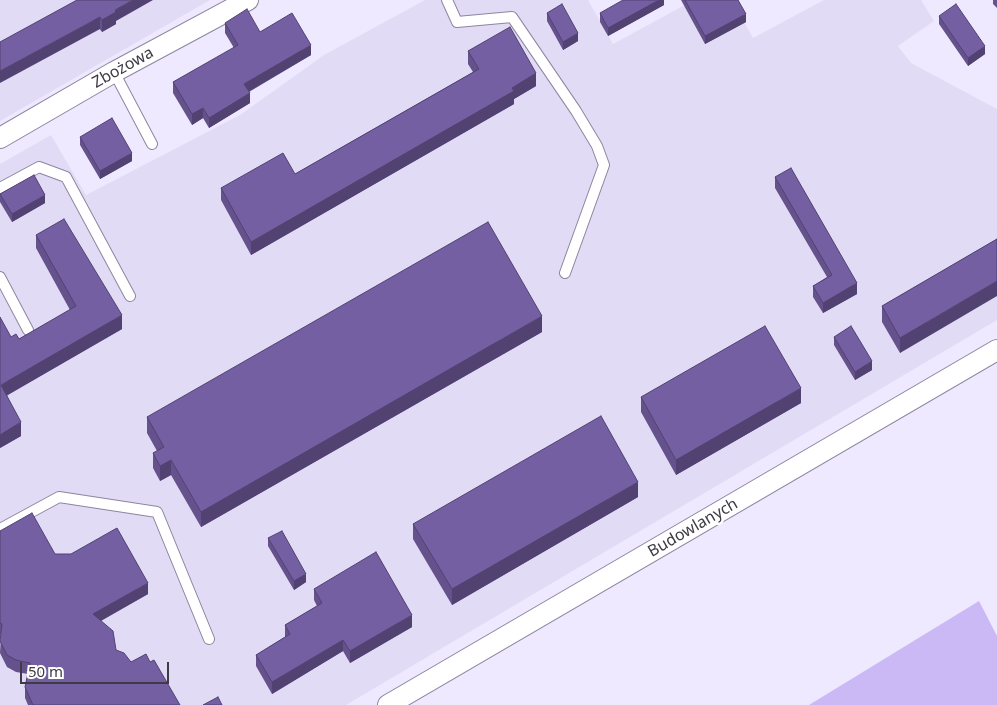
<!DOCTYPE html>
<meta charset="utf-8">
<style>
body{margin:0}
#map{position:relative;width:997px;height:705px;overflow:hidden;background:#eee9ff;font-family:"Noto Sans",sans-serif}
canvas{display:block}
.scale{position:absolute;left:20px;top:662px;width:149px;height:22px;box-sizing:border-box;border:2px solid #3e3b46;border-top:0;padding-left:6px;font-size:15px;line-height:18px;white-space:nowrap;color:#3e3b46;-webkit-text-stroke:4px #fff;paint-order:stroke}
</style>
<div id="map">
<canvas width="997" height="705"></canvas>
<div class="scale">50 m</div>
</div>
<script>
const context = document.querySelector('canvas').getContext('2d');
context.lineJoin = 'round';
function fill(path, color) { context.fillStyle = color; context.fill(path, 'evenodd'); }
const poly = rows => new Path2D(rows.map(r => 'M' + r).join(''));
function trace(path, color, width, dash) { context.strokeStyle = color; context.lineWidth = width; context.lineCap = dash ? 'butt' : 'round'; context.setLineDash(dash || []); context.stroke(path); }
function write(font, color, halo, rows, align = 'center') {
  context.font = font + ' "Noto Sans",sans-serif'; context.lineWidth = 5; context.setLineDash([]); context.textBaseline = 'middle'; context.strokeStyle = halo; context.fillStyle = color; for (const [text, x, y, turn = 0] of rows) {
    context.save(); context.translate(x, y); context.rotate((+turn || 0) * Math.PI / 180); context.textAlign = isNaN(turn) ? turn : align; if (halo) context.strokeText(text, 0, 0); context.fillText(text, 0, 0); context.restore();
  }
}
fill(poly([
 [0,0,210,0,0,121],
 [425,0,588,0,613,44,694,0,732,0,753,38,824,0,921,0,934,21,898,46,911,63,997,109,997,320,346,705,0,705,0,164,51,135,86,195,240,115,324,55]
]), '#e2dbf6');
fill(poly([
 [979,601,997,636,997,705,809,705]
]), '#cab9f4');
const service = poly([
 [447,0,457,22,512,17,576,111,597,146,604,165,565,273],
 [114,72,152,144],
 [0,188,39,167,66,177,130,296],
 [0,277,28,330],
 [0,529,59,497,157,512,209,639]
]);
const minor = poly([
 [0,138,114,72,248,0],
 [388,705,997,350]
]);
trace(service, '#8c869f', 12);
trace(minor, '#8c869f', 22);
trace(service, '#fff', 10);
trace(minor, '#fff', 20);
fill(poly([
 [77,0,116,21,116,24,102,32],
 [664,0,664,5,608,36,600,22,600,13],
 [681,0,738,0,746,22,705,44],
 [993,0,997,0,997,8,993,4],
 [547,13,578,41,563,50,547,21],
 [939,16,985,54,968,66,939,24],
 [225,23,260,32,311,55,249,92,250,103,209,128,203,118,192,125,173,93,173,82,234,48,225,33],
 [468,51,536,86,514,99,514,104,251,255,221,200,221,188,295,174,473,72,468,64],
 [80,137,132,161,100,179,80,145],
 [775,177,857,294,823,313,813,297,813,286,827,277,775,188],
 [0,194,45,203,12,222,0,202],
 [36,235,122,329,7,395,21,436,0,448,11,337,19,339,70,310,36,248],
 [997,239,900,353,882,322,882,306],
 [542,332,201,527,171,475,160,481,153,468,153,453,157,451,147,433,147,417],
 [834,337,872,370,855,380,834,345],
 [641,397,801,403,676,475,641,412],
 [638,497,452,605,413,539,413,524],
 [0,531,148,594,101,621,116,650,131,662,180,705,28,705,25,698,25,687,28,674,16,672,7,667,0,653,1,635,0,634],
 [268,538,306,582,294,590,268,546],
 [314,589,412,627,350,663,343,651,272,694,256,666,256,655,285,637,285,625,317,606,314,600]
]), '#65528c');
fill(poly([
 [133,0,153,0,116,21,116,24,102,32,102,20,115,10],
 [659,0,664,0,664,5,608,36,608,28],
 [746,14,746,22,705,44,705,36],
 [100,17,100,29,0,83,0,71],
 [578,33,578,41,563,50,563,42],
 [311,45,311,55,244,94,244,84],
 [985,46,985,54,968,66,968,58],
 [536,73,536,86,514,99,514,104,251,255,251,242],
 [250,93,250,103,209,128,209,118],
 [203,108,203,118,192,125,192,114],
 [132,153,132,161,100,179,100,171],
 [45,195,45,203,12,222,12,214],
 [997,281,997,296,900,353,900,338],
 [857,283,857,294,823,313,823,303],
 [122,315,122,329,1,399,1,385],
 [542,316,542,332,201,527,201,512],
 [872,361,872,370,855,380,855,372],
 [801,388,801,403,676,475,676,460],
 [21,422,21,436,0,448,0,435],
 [171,460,171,475,160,481,160,466],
 [638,482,638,497,452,605,452,589],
 [306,574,306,582,294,590,294,581],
 [148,583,148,594,93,625,93,614],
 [412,615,412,627,350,663,350,651],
 [343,640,343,651,272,694,272,682]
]), '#524272');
const building = poly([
 [77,0,133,0,115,10,116,12,102,20,100,17,0,71,0,42,77,0],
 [623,0,659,0,608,28,600,13,623,0],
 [685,0,738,0,746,14,705,36,685,0],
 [562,4,578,33,563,42,547,13,562,4],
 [956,4,985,46,968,58,939,16,956,4],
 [247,9,260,32,292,13,311,45,244,84,250,93,209,118,203,108,192,114,173,82,238,45,225,23,247,9],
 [510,27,536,73,512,88,514,91,251,242,221,188,283,153,295,174,479,69,468,51,510,27],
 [112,118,132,153,100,171,80,137,112,118],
 [791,168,857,283,823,303,813,286,832,275,775,177,791,168],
 [34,175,45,195,12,214,0,194,34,175],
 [64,219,122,315,1,385,21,422,0,435,0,317,11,337,16,334,19,339,76,306,36,235,64,219],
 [488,222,542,316,201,512,171,460,160,466,153,453,164,447,147,417,488,222],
 [997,239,997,281,900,338,882,306,997,239],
 [765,326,801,388,676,460,641,397,765,326],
 [851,326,872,361,855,372,834,337,851,326],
 [601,416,638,482,452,589,413,524,601,416],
 [32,513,55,554,71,554,117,528,148,583,93,614,113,631,116,650,124,653,131,662,146,654,150,662,154,660,180,705,33,705,25,687,30,663,16,660,7,655,0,641,2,624,0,623,0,531,32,513],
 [282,531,306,574,294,581,268,538,282,531],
 [376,552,412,615,350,651,343,640,272,682,256,655,290,634,285,625,322,603,314,589,376,552],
 [218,697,222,705,203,705,218,697]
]);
fill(building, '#755fa3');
trace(building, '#524272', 1);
write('16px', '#3e3b46', '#fff', [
 ["Zbożowa",123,68,-29],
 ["Budowlanych",693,528,-30]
]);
</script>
